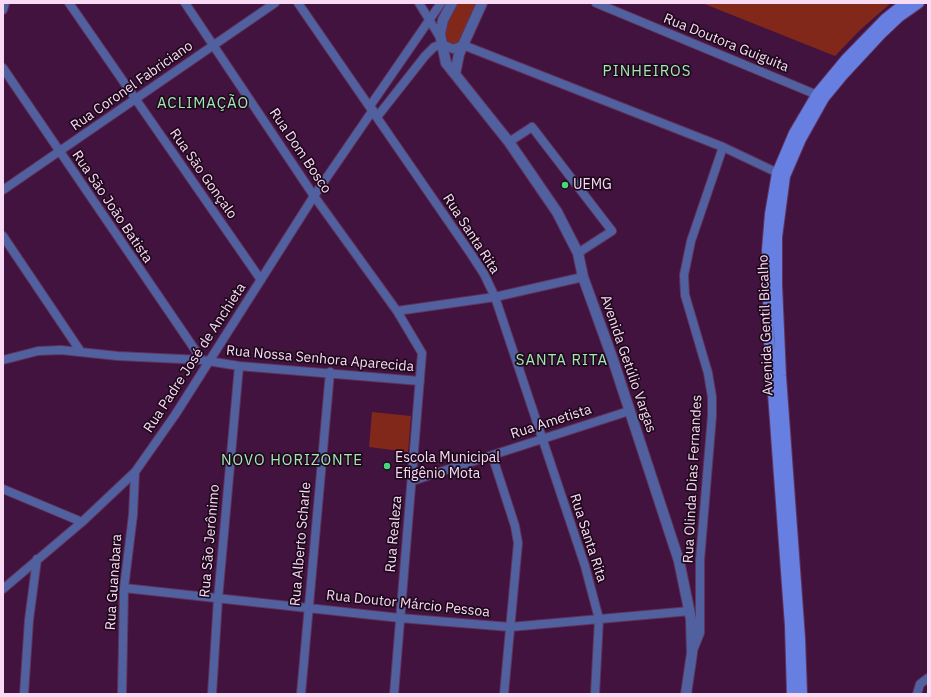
<!DOCTYPE html>
<meta charset="utf-8">
<style>
body{margin:0}
#map{position:relative;width:931px;height:697px;overflow:hidden;background:#43133f;font-family:"IBM Plex Sans",sans-serif}
canvas{display:block}
.frame{position:absolute;inset:0;border:4px solid #f9daf4;pointer-events:none}
</style>
<div id="map">
<canvas width="931" height="697"></canvas>
<div class="frame"></div>
</div>
<script>
const context = document.querySelector('canvas').getContext('2d');
context.lineJoin = 'round';
function fill(path, color) { context.fillStyle = color; context.fill(path, 'evenodd'); }
const poly = rows => new Path2D(rows.map(r => 'M' + r).join(''));
function trace(path, color, width, dash) { context.strokeStyle = color; context.lineWidth = width; context.lineCap = dash ? 'butt' : 'round'; context.setLineDash(dash || []); context.stroke(path); }
function write(font, color, halo, rows, align = 'center') {
  context.font = font + ' "IBM Plex Sans",sans-serif'; context.lineWidth = 3.5; context.setLineDash([]); context.textBaseline = 'middle'; context.strokeStyle = halo; context.fillStyle = color; for (const [text, x, y, turn = 0] of rows) {
    context.save(); context.translate(x, y); context.rotate((+turn || 0) * Math.PI / 180); context.textAlign = isNaN(turn) ? turn : align; if (halo) context.strokeText(text, 0, 0); context.fillText(text, 0, 0); context.restore();
  }
}
fill(poly([
 [456,3,478,3,462,39,457,44,451,44,444,39,445,24],
 [702,3,891,3,860,30,835,56],
 [372,412,411,416,408,452,369,447]
]), '#81281b');
const minor = poly([
 [69,3,261,280],
 [185,3,314,196,397,311,422,353,394,694],
 [298,3,471,254,484,274,495,297,585,566,599,619,595,694],
 [419,3,441,39],
 [596,3,822,97],
 [3,10,5,3],
 [3,68,202,360],
 [370,106,441,3],
 [377,117,425,56,434,47,442,44,453,49,463,45,723,147,782,175],
 [509,142,532,127,612,231,578,253],
 [3,190,275,3],
 [3,236,81,352],
 [397,311,495,297,583,277],
 [3,360,38,351,61,350,118,356,202,360,239,366,420,381],
 [492,455,515,526,518,543,504,694],
 [412,481,629,411],
 [3,489,82,522],
 [124,588,400,618,510,627,690,611],
 [3,589,82,522,135,472,175,415,314,196,373,110],
 [692,653,700,633,700,560,712,416,712,397,708,373,685,295,684,275,691,241,723,147],
 [24,694,29,620,37,559],
 [122,694,124,588,133,515,135,472],
 [212,694,218,599,239,366],
 [301,694,330,372],
 [917,694,920,684,928,678]
]);
const tertiary = poly([
 [452,3,443,20,440,34,446,63,509,142,557,212,578,253,583,277,613,360,679,561,691,619,692,653,686,694],
 [455,74,459,54,482,3]
]);
const secondary = poly([
 [792,694,790,626,769,339,767,250,770,214,777,173,794,133,817,94,846,59,885,19,905,3],
 [802,694,800,638,781,376,777,285,777,237,785,176,801,139,824,98,843,75,881,34,899,17,919,3]
]);
trace(minor, '#60335c', 10);
trace(tertiary, '#60335c', 12);
trace(secondary, '#60335c', 12);
trace(minor, '#51619f', 8);
trace(tertiary, '#51619f', 10);
trace(secondary, '#667fe1', 10);
for (const [x, y, r, color] of [
 [565,185,4,"#48d778"],
 [387,466,4,"#48d778"]
]) { const dot = new Path2D(); dot.arc(x, y, r, 0, 2 * Math.PI); context.fillStyle = color; context.fill(dot); trace(dot, '#1e0a1c', 1.5); }
write('14px', '#f9daf4', '#1e0a1c', [
 ["Rua Doutora Guiguita",726,43,22],
 ["Rua Coronel Fabriciano",132,86,-35],
 ["Rua Dom Bosco",300,151,56],
 ["Rua São Gonçalo",203,174,55],
 ["Rua São João Batista",112,207,56],
 ["Rua Santa Rita",471,234,57],
 ["Avenida Gentil Bicalho",766,325,-92],
 ["Rua Padre José de Anchieta",195,358,-57],
 ["Rua Nossa Senhora Aparecida",320,359,5],
 ["Avenida Getúlio Vargas",628,364,71],
 ["Rua Ametista",551,422,-18],
 ["Rua Olinda Dias Fernandes",693,479,-87],
 ["Rua Realeza",394,534,-85],
 ["Rua Santa Rita",588,538,72],
 ["Rua São Jerônimo",210,541,-85],
 ["Rua Alberto Scharle",301,544,-85],
 ["Rua Guanabara",114,582,-86],
 ["Rua Doutor Márcio Pessoa",408,604,6]
]);
write('14px', '#f9daf4', '#1e0a1c', [
 ["UEMG",573,185],
 ["Escola Municipal",395,458],
 ["Efigênio Mota",395,474]
], 'left');
context.letterSpacing = '1px';
write('15px', '#a3e7b2', '#1e0a1c', [
 ["PINHEIROS",647,72],
 ["ACLIMAÇÃO",203,104],
 ["SANTA RITA",562,361],
 ["NOVO HORIZONTE",292,461]
]);
context.letterSpacing = '0px';
</script>
